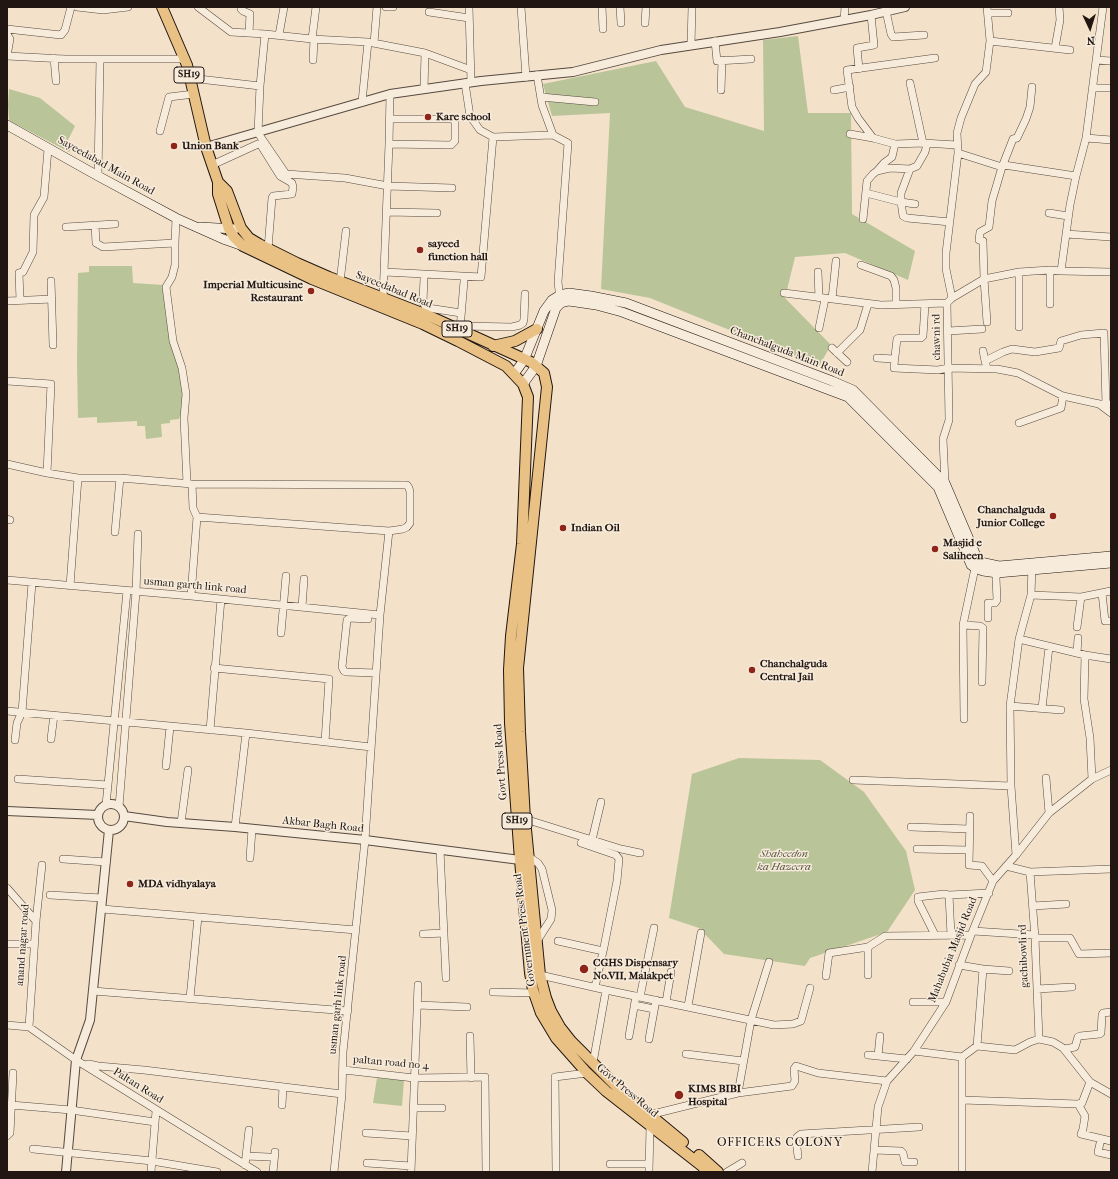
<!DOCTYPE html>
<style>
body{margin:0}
#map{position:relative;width:1118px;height:1179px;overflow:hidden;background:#f3e2c9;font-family:"IM FELL French Canon",serif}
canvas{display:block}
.frame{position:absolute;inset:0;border:8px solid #211611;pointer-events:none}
.north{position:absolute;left:1070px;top:8px;width:40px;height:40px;-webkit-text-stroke:3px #f7ecdc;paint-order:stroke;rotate:176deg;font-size:11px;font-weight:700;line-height:16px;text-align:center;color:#211611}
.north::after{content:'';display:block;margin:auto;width:14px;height:18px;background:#211611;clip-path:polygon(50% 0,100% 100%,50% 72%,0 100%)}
</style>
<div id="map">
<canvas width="1118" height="1179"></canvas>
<div class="frame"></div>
<div class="north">N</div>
</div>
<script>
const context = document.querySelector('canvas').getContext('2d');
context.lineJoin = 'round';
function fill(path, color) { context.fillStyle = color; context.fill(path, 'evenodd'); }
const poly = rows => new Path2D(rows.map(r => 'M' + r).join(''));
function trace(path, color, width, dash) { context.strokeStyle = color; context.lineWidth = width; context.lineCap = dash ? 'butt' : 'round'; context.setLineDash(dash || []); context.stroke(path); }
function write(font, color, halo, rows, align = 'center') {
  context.font = font + ' "IM FELL French Canon",serif'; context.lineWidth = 3; context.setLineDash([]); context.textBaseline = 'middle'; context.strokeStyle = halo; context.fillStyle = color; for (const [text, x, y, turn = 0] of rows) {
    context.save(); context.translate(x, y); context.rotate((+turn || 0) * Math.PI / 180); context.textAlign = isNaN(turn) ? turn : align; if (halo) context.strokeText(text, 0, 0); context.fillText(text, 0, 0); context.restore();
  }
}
fill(poly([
 [798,36,808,113,851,113,852,214,915,251,908,280,845,253,795,257,785,298,831,345,819,366,650,298,601,289,610,113,552,116,543,84,656,61,685,107,764,131,763,40],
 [9,89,40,98,75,126,66,144,72,147,69,152,10,121,9,119,8,105],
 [89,266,132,266,133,283,164,285,185,405,179,419,170,420,170,423,161,424,162,437,146,439,145,426,137,426,137,421,97,423,97,417,78,418,77,362,78,273,89,272],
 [739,758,820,760,864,792,906,851,915,890,887,932,810,958,805,966,724,954,699,928,669,918,692,774],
 [377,1078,404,1080,402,1106,373,1103]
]), '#b9c498');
const minor = poly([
 [77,7,103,10,128,7],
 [198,7,231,32,265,34,312,39,368,42,425,53,471,70],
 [241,7,241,9,243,11,250,14,249,33],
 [386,7,393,7],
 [469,7,471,82],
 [521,7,526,77],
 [602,7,603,29],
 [620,7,621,23],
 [886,11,891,34,893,37,924,35],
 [429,12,469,18],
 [988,13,1008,13],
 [844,20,845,7],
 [645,23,646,7],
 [7,29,61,35,65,30,71,7],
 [7,34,10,39,7,56,65,59,184,59],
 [265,34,260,86,258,133,286,174,345,178,388,186,452,188],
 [279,35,284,7],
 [312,39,316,7],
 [715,41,717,61,751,59],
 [990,41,1070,50],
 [374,43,377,7],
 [691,45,692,7],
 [1055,48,1060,20,1059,7],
 [54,58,56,81],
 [313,60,314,39],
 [1096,60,1111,61],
 [859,69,857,48,874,45,871,15],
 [537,75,542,105,553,135,568,143,558,282,560,299],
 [190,78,260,86],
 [910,83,923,143],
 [1093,88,1111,88],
 [424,89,425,53],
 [721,90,722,60],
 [834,90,850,87],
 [541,97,595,102],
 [362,102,368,42],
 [160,131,169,97,194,94],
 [850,134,873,138,895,144,923,143,957,145],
 [493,137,553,135],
 [873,138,858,118,852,107,847,70,935,58],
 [1086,138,1111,140],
 [389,144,451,145,455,141,455,120,451,119,390,119],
 [958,153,1002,167],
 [212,165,258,144,260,144,280,176,292,183,293,187,292,194,273,196,272,198,268,249],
 [1004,165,1076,176],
 [910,169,901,193,901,202,915,204],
 [877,171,884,163,892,157,895,144],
 [98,176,100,59],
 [866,193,901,202,903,216,907,218,950,222],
 [387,212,437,213],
 [1049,213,1068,216],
 [176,218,175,243,175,265,172,277,166,287,173,341,182,368,186,394,184,418,187,483],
 [863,219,867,181,873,174,877,171,890,168,910,169,917,166,925,152,927,144],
 [95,225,96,243,103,247,175,243],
 [66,227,115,224],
 [1066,234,1111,237],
 [861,265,891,276,894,280,896,288,896,305],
 [1061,271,1111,272],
 [385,272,481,277,493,137,480,130,470,116,465,83],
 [818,272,819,298],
 [424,278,423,302,425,306,428,308,461,313],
 [51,281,53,345],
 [340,282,346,231],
 [784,293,881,305,947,303],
 [383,298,389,144,390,94],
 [952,298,946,269,946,253,958,153,957,133,961,118,975,84,986,72,990,41,987,7],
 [832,299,836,261],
 [20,300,19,273,23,272,33,252,34,215,44,197,48,149],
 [7,301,52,299],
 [925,304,923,336,921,338,899,338,897,339,894,365,894,368,938,370,949,368,997,369,1018,373,1063,396,1099,404,1111,404],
 [1050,304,1050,270],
 [987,322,984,279,983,241,979,240,980,232,989,227,992,201,1002,167,1013,139,1017,138,1026,119,1030,107,1032,87],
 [461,326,512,327,520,325,523,323,524,319,525,294],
 [1019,327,1019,272],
 [819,328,825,299],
 [460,329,464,281],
 [948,331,982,329],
 [832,348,847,362],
 [983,351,985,361],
 [837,353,860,330,868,304],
 [877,358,894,359],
 [987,368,985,361,1003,352,1012,349,1035,352,1059,348,1061,341,1081,335,1104,333,1106,405],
 [7,381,51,384,47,473],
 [1099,404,1111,413],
 [1019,423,1061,408,1063,396],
 [7,464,47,473,78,478,120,478,192,484,407,485,409,488,410,492,410,523,407,527,403,529,389,531],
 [943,484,945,483,943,439,949,420,947,303,952,298,984,279,1019,272,1050,270,1061,271,1070,205,1076,176,1086,138,1103,7],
 [197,517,389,531,380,615,365,840,343,1052,342,1094,334,1172],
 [7,519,10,520],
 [115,532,120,478],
 [7,580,191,596,380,615],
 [70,586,78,478],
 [1102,593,1105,621,1111,621],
 [1031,595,1081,597,1111,591],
 [191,596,197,517,193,508,192,484],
 [302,607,304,579],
 [988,618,988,603,995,603,997,600,996,578,998,568],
 [368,619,350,618,347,620,342,667,344,671,346,672,376,673],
 [963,625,980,626,983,628,982,682],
 [1077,627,1081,597],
 [281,633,286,576],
 [1019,639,1085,655,1111,659],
 [1077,653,1078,638],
 [1085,655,1084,699,1090,738,1092,779],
 [214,668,329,679,325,742],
 [1010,706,1061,710],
 [1042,708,1049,647],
 [7,711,246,733,371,747],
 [964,719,963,625,975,568,977,564],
 [210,730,221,599],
 [51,739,54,715],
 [15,740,17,723,22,712,32,583],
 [166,766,170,727],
 [1046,778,1049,813],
 [18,779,108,785],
 [853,780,1011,786],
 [106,805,127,591],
 [119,807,136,592,138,534],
 [970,816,969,865,982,866,993,881],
 [525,819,621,849,640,853],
 [181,823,188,770],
 [235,827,246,733],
 [911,827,969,829],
 [592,840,601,802],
 [581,843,616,855,619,859,617,881,604,947,595,987],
 [917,849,969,850],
 [440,850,446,978],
 [1016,855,1011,786,1010,706,1019,639,1031,595,1032,566],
 [529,857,538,863,542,869,552,910,551,919,537,941],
 [250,858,252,829],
 [63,859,106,862],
 [1006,866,1030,872,1111,869],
 [1030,872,1035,938,1039,1039],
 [7,888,36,921],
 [50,895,102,898],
 [949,895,951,935],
 [1033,906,1066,904],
 [102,909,356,930],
 [973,931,1035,935],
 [423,934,444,933],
 [935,935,918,901,918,897,944,894,949,895,989,893],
 [1035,938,1070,938,1079,954,1111,953],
 [558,941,603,951],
 [7,944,34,944],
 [959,965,983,969,1009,971],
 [540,975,606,990,774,1025,793,1024,801,1021,810,988],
 [868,975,868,947],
 [826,976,829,953,868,947,885,936,971,935],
 [1037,989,1072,987],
 [93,991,348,1011],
 [493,992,534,993],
 [640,997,654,928],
 [190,998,198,917],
 [666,1002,671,972],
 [913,1002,946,1002],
 [417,1005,467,1007],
 [634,1005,654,1009],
 [688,1006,701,933],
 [7,1025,29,1027,76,1060,257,1172],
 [29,1027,36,921,42,865],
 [470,1036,471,1078],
 [629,1036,636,996],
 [649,1039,656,1000],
 [977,1046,983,969],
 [1065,1049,1075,1047,1078,1037,1080,1036,1100,1034,1101,1033,1102,1015,1103,1013,1111,1012],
 [914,1051,962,1057,977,1046,1015,1050,1030,1042,1039,1039,1053,1042,1063,1048,1090,1082,1111,1094],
 [686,1054,743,1061],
 [868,1055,907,1059],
 [878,1056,880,1036],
 [593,1063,606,990],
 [85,1065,89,1064,98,1066,144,1070,342,1094],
 [344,1070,414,1078,485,1077,486,1172],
 [738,1093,751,1020,769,962],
 [962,1100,1078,1104,1082,1103,1090,1082],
 [1078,1104,1085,1116,1083,1129,1081,1134,1111,1141],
 [11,1105,71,1110,155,1122],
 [282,1105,283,1087],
 [413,1108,442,1108],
 [649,1115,738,1093,792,1086,795,1081,794,1069,796,1066,818,1073,887,1081],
 [366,1133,412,1136],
 [7,1136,10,1133,13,1073],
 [1101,1139,1098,1152,1111,1155],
 [33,1149,152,1161,217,1172],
 [874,1150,901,1151,903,1153,905,1162,914,1162],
 [246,1156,269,1157],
 [798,1156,796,1140,797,1137,801,1134,919,1127],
 [367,1163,411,1166],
 [610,1164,649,1164],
 [245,1165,249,1130],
 [151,1172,156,1111],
 [273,1172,275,1152],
 [411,1172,418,985],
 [556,1172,555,1077,587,1073],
 [649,1172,650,1126],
 [727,1172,742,1163],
 [872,1172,878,1107,887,1081,914,1051,946,1002,971,935,993,881,1016,855,1049,813,1092,779,1111,770],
 [962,1172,962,1057]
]);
const tertiary = poly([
 [206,147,390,94,481,81,573,72,661,50,780,32,871,15,905,7],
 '98 817a13 13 0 1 1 26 0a13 13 0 1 1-26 0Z',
 [7,811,98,815],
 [124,816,167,822,235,827,365,840,520,860],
 [66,1172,76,1060,90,1020,109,830]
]);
const secondary = poly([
 [7,125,98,176,176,218,223,239,243,246],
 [200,227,235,229],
 [514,374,524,360,544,311,552,300,560,295,569,293,591,296,626,303,832,381,853,390,945,483,977,558,979,561,985,563,999,566,1111,556],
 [523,384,536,366,556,308,561,303,569,301,596,305,622,312,848,397,938,487,971,565,975,568,983,571,997,573,1111,563]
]);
const primary = poly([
 [162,7,187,65,206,147,218,182,218,194,229,229,234,237,243,246,312,279,423,324,458,341,506,366,523,384,528,397,522,544,511,636,509,670,510,723,520,860,530,973,533,990,541,1013,556,1038,587,1073,606,1091,702,1166,707,1172],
 [218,182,227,191,241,228,249,238,259,244,297,263,329,277,427,315,531,362,544,373,547,387,518,668,520,732,525,819,540,975,546,998,551,1011,560,1027,571,1041,619,1089,683,1142],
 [493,346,515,341,537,329],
 [699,1155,718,1172]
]);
trace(minor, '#56493f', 8);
trace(tertiary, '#56493f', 10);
trace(secondary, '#211611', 10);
trace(primary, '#211611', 12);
trace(minor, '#f7ecdc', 7);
trace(tertiary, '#f7ecdc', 8);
trace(secondary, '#f7ecdc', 9);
trace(primary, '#eac184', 10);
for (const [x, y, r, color] of [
 [428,117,4,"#8f2418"],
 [174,146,4,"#8f2418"],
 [420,250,4,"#8f2418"],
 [311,291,4,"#8f2418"],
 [1053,516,4,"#8f2418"],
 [563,528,4,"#8f2418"],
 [935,549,4,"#8f2418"],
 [752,670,4,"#8f2418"],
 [130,884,4,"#8f2418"],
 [584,969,5,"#8f2418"],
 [679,1095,5,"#8f2418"]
]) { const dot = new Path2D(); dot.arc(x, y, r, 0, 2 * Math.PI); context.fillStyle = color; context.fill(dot); trace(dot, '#f7ecdc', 1.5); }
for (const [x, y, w] of [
 [189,75,30],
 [457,329,30],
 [517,821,30]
]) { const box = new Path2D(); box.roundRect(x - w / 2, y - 8, w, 16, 3); context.fillStyle = '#f7ecdc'; context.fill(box); trace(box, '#211611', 1); }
write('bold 10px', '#211611', null, [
 ["SH19",189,75],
 ["SH19",457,329],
 ["SH19",517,821]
]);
write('bold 11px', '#211611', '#f7ecdc', [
 ["Kare school",436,117],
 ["Union Bank",182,146],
 ["sayeed",428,244],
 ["function hall",428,257],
 ["Imperial Multicusine",303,285,"right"],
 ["Restaurant",303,298,"right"],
 ["Chanchalguda",1045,510,"right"],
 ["Junior College",1045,523,"right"],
 ["Indian Oil",571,528],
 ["Masjid e",943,543],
 ["Saliheen",943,556],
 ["Chanchalguda",760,664],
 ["Central Jail",760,677],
 ["MDA vidhyalaya",138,884],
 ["CGHS Dispensary",593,963],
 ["No.VII, Malakpet",593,976],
 ["KIMS BIBI",688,1089],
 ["Hospital",688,1102]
], 'left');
write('11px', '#211611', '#f7ecdc', [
 ["Sayeedabad Main Road",106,166,29],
 ["Sayeedabad Road",394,290,22],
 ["chawni rd",937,337,-91],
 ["Chanchalguda Main Road",787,352,21],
 ["usman garth link road",195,586,5],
 ["Govt Press Road",501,762,-94],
 ["Akbar Bagh Road",323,825,6],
 ["Government Press Road",525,930,-97],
 ["anand nagar road",23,945,-86],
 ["Mahabubia Masjid Road",953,950,-68],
 ["gachibowli rd",1024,956,-92],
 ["usman garh link road",338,1005,-84],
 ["paltan road no 4",391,1063,5],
 ["Paltan Road",138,1086,32],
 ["Govt Press Road",627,1091,40]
]);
write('italic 11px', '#565340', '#f7ecdc', [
 ["Shaheedon",784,854],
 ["ka Hazeera",784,867]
]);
context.letterSpacing = '1px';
write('12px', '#211611', '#f7ecdc', [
 ["OFFICERS COLONY",780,1143]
]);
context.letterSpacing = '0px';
</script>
